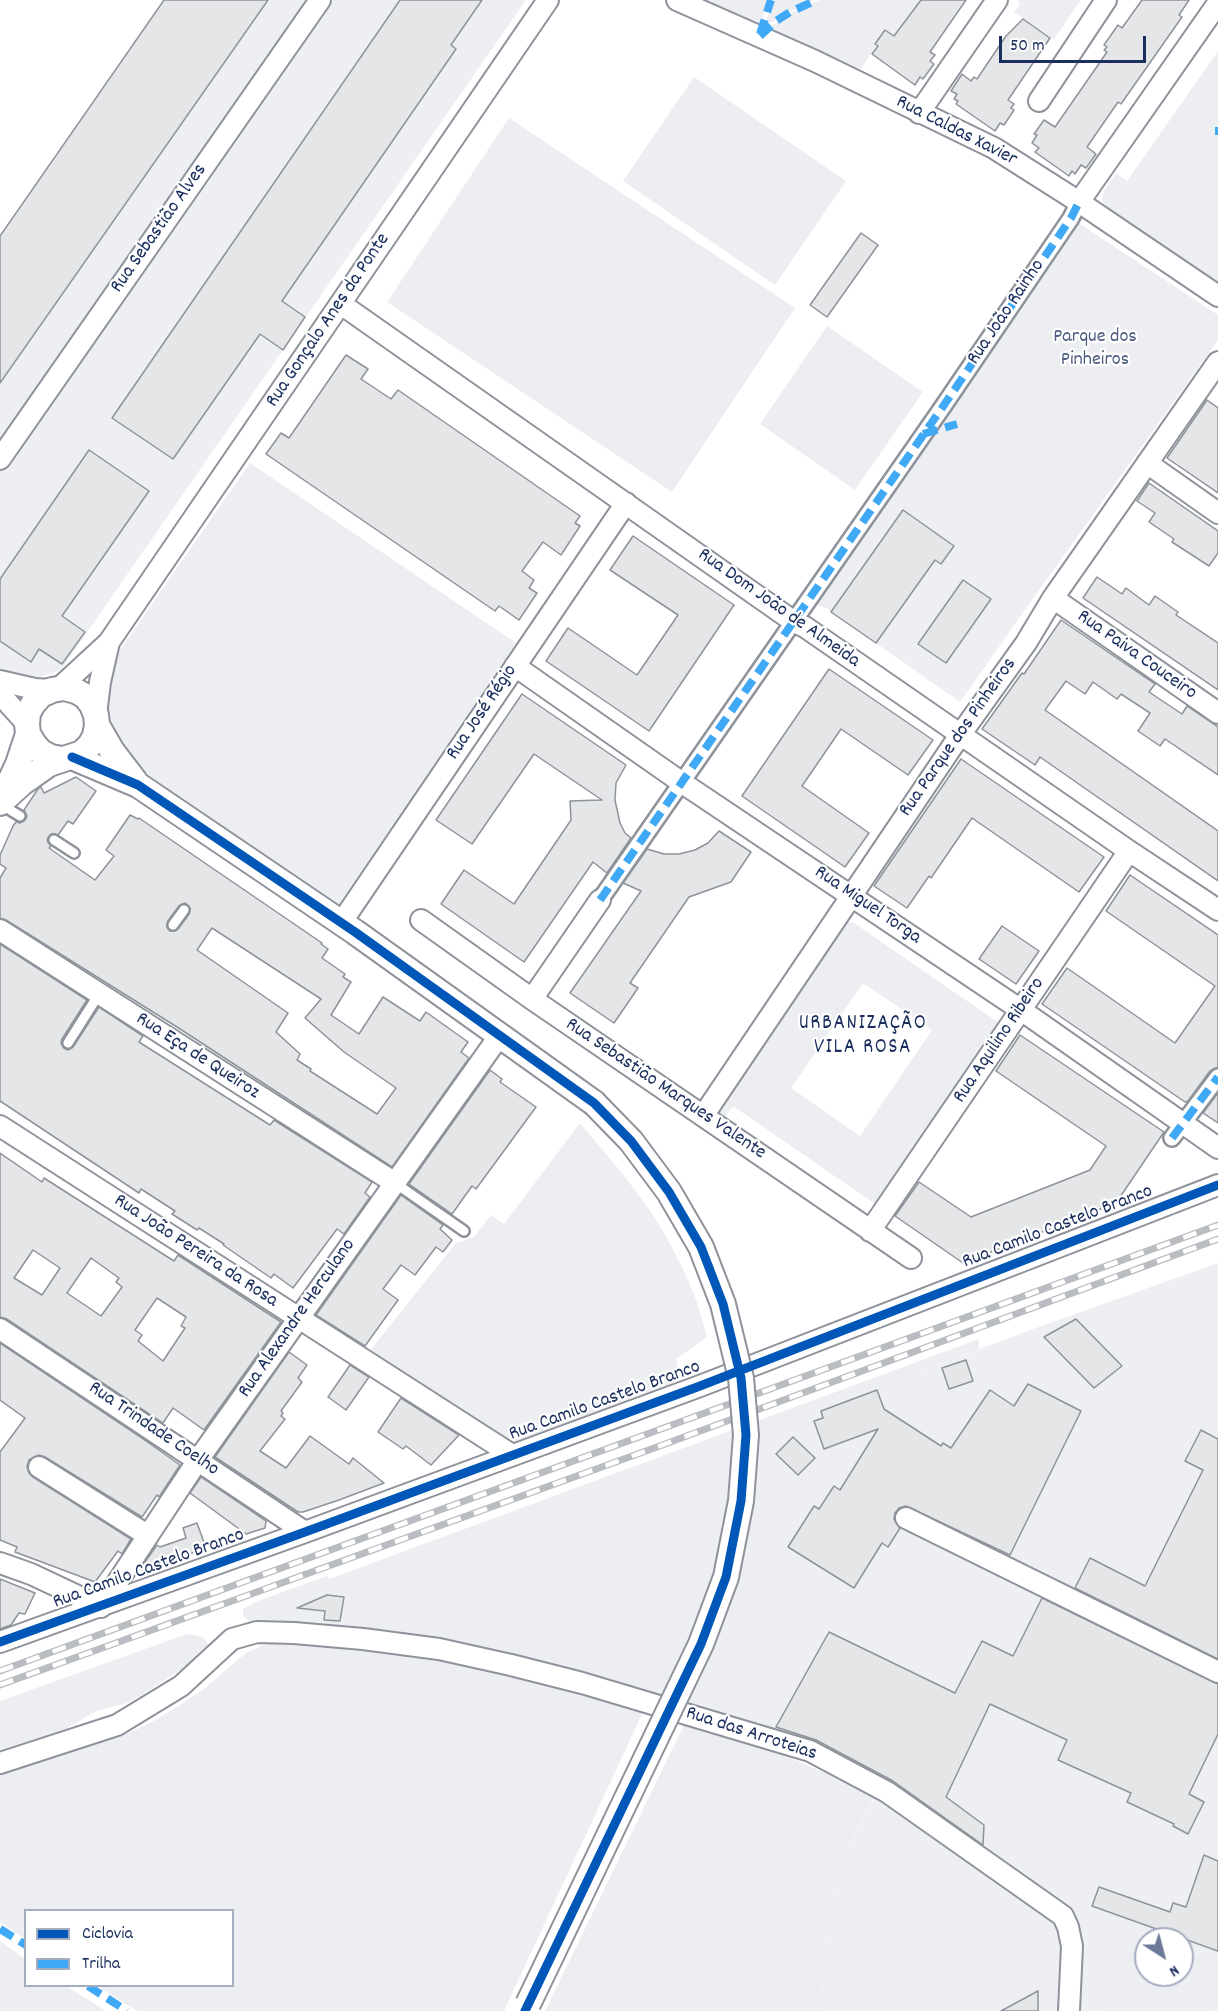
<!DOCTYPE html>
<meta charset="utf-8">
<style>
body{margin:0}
#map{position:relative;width:1218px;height:2011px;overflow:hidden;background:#fff;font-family:Dekko,sans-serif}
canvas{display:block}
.legend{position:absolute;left:24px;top:1909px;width:210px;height:78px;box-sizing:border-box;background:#fff;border:2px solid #a4acbf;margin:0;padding:8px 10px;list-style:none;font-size:18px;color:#1b2f5e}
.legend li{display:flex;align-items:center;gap:12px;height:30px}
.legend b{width:30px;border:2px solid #a4acbf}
.north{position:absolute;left:1134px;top:1927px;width:60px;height:60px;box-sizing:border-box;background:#fff;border:2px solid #a4acbf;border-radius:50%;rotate:144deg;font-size:16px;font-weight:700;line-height:24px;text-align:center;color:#1b2f5e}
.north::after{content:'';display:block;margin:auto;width:21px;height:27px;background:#6b7896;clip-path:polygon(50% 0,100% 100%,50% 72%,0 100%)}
.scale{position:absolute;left:999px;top:36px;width:147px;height:27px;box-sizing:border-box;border:3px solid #1b2f5e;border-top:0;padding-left:8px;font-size:18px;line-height:21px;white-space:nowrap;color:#1b2f5e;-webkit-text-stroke:4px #fff;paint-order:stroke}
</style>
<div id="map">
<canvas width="1218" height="2011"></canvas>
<ul class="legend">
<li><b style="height:8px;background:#0057b8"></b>Ciclovia</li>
<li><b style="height:8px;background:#3fa9f5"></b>Trilha</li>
</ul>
<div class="north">N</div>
<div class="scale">50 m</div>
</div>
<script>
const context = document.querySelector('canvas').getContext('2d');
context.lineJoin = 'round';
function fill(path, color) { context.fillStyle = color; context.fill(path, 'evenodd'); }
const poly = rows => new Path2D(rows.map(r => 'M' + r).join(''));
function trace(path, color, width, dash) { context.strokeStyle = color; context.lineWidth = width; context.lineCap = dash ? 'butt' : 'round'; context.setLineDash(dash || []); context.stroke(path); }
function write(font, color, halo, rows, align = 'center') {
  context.font = font + ' Dekko,sans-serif'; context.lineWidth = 4.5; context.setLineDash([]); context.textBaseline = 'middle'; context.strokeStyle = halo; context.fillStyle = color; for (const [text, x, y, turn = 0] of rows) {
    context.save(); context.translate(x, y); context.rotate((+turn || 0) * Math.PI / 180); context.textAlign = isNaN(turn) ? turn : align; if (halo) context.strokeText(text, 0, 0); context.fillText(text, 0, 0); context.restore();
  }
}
fill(poly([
 [164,0,526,0,63,667,58,671,39,677,27,678,0,669,0,235],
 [934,458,1031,526,996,575,1032,600,960,702,827,609],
 [1218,1263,1218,2011,821,2011,822,1959,836,1872,879,1788,721,1725,770,1550,770,1427,1036,1328],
 [1146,1939,1182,1939,1182,1975,1146,1975]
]), '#edeff3');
fill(poly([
 [699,0,768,0,760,26],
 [774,0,813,0,768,24,766,21],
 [820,0,920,0,908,22,905,21,895,36,885,29,874,45,876,46,858,73,767,30,791,13],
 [1018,0,1081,0,1054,39,1014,12,1020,5],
 [1218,51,1218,285,1107,208,1102,200,1104,191,1116,173,1127,181],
 [694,77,846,181,775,285,623,181],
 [509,118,795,308,672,492,387,302],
 [1071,218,1218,315,1218,340,1032,600,996,575,1031,526,934,458,827,609,807,600],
 [827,326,923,392,855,490,760,424],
 [250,463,516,643,338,905,131,763,109,731,106,694,113,660],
 [848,922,854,923,1002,1025,878,1206,733,1106,724,1118,717,1112,844,924],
 [863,983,932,1030,860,1136,791,1088],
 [580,1123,622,1173,649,1209,666,1236,684,1271,697,1302,707,1337,676,1359,682,1382,509,1447,368,1353,456,1243,474,1237,491,1215,504,1224],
 [979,1339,979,1349,771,1427,770,1550,844,1598,760,1684,736,1686,725,1717,571,1669,446,1639,371,1628,255,1622,248,1621,243,1615,243,1609,258,1601,318,1579,328,1576,329,1579],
 [187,1634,200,1636,206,1640,209,1646,200,1657,145,1693,127,1703,97,1711,65,1729,0,1750,0,1701],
 [298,1641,311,1644,443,1659,528,1677,643,1712,504,2011,137,2011,97,1986,232,1986,232,1910,26,1910,25,1939,0,1922,0,1771,117,1738,148,1724,177,1707,205,1688,247,1652,272,1642],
 [684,1725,718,1733,785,1756,830,1775,874,1797,836,1872,822,1959,821,2011,545,2011],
 [1111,1933,1146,1943,1146,1975,1182,1975,1182,1954,1218,1964,1218,2007,1206,2011,1102,2011,1100,1980,1102,1964],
 [0,1941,25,1959,26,1986,66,1986,106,2011,0,2011]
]), '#edeef2');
const building = poly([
 [164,0,268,0,0,383,0,236,164,0],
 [400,0,482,0,451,45,456,49,282,301,305,317,283,350,260,334,173,459,112,418,400,0],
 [921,0,966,0,930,52,935,55,930,61,934,64,923,79,920,77,915,85,872,54,878,46,875,44,885,30,894,36,921,0],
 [1142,0,1189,0,1179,15,1182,17,1121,104,1118,102,1087,147,1096,154,1086,168,1081,165,1075,174,1072,171,1069,176,1035,152,1039,148,1032,143,1037,135,1034,134,1044,120,1055,127,1107,52,1104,50,1107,47,1104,45,1118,25,1122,28,1142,0],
 [1023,19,1050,38,1008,100,1014,104,1011,108,1014,110,1004,125,1000,123,995,131,956,104,958,101,954,99,957,94,951,91,962,74,971,81,974,77,977,79,1006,36,1023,19],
 [861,233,878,245,827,317,810,305,861,233],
 [346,355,368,369,361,379,391,399,398,390,580,516,575,523,580,526,561,555,543,542,522,571,534,580,529,588,537,593,519,620,499,606,495,611,266,454,281,433,289,438,346,355],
 [1207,400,1218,408,1218,493,1167,458,1207,400],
 [89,450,149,491,62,616,85,632,62,664,39,649,31,662,0,641,0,579,89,450],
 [1149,483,1218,531,1218,553,1209,566,1172,542,1174,539,1149,522,1155,513,1137,501,1149,483],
 [903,510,954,546,941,564,935,560,876,643,831,612,903,510],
 [633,536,734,605,649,731,546,661,568,628,637,675,678,615,610,570,633,536],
 [1097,577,1122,594,1126,588,1149,605,1155,596,1178,612,1176,615,1218,643,1218,690,1083,598,1097,577],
 [963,580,991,599,946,663,918,644,963,580],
 [1061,620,1155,684,1149,692,1182,714,1187,706,1218,727,1218,775,1165,739,1160,746,1138,731,1150,713,1121,694,1117,699,1093,682,1085,694,1066,681,1045,710,1218,831,1218,881,1040,757,1035,765,982,729,1022,673,1024,674,1061,620],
 [829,669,933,740,908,775,841,729,802,786,869,833,845,867,742,796,829,669],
 [522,694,626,765,616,783,615,800,620,823,625,833,631,838,607,873,593,862,524,962,441,904,464,870,514,904,571,820,570,801,602,800,534,754,472,844,436,820,522,694],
 [961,759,1104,857,1079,892,972,818,931,878,929,876,907,908,874,886,961,759],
 [76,777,96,791,73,824,68,821,58,835,51,834,47,840,51,846,49,848,95,880,114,856,106,850,130,815,138,819,139,818,322,943,321,944,328,949,322,958,345,974,343,977,351,982,331,1015,359,1034,383,997,420,1021,426,1012,468,1042,461,1052,469,1058,392,1167,177,1027,6,920,0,918,0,878,6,868,0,864,0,855,13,826,16,822,20,823,25,820,27,816,24,810,38,789,41,787,44,793,76,777],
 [185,903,190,908,189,914,178,929,175,931,170,931,167,927,168,921,179,906,185,903],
 [212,928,321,999,305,1018,344,1052,396,1088,377,1114,310,1071,311,1069,297,1060,300,1054,276,1032,288,1013,197,950,212,928],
 [719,831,751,852,731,882,689,897,630,983,638,988,614,1023,570,993,641,891,623,883,647,849,664,854,679,854,695,850,708,843,719,831],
 [1130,875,1218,935,1218,1067,1210,1071,1188,1101,1185,1102,1042,1004,1067,968,1175,1043,1215,986,1106,911,1130,875],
 [1002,926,1039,951,1016,984,979,959,1002,926],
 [0,944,87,1000,62,1039,61,1043,64,1048,68,1050,73,1047,99,1007,143,1036,139,1042,270,1125,274,1120,372,1182,365,1193,370,1197,344,1234,337,1229,293,1288,274,1274,271,1278,223,1245,224,1244,199,1228,197,1230,172,1214,175,1211,141,1189,139,1193,0,1101,0,944],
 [1020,1035,1164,1132,1116,1203,963,1263,895,1216,919,1182,971,1217,1090,1170,1106,1146,996,1071,1020,1035],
 [490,1070,502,1079,500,1082,536,1107,476,1189,472,1186,452,1214,409,1184,490,1070],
 [1218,1093,1218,1123,1203,1113,1218,1093],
 [0,1153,42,1182,44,1178,174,1261,178,1255,281,1322,204,1430,173,1408,163,1423,7,1319,0,1317,0,1153],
 [33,1250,60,1268,42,1295,14,1278,33,1250],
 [91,1258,119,1278,116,1282,122,1287,101,1316,67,1293,91,1258],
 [157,1298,186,1317,181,1326,185,1328,163,1361,138,1341,142,1335,135,1330,157,1298],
 [401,1195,443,1225,440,1229,452,1240,443,1252,436,1247,415,1275,401,1265,383,1289,398,1300,365,1346,316,1315,401,1195],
 [1076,1319,1122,1366,1094,1388,1044,1337,1076,1319],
 [0,1343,149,1443,180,1465,159,1497,157,1495,142,1517,45,1457,39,1455,29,1460,27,1467,29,1473,33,1477,131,1539,122,1554,118,1551,95,1582,15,1552,17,1547,0,1540,0,1452,25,1418,0,1400,0,1343],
 [289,1352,307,1365,298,1378,302,1382,281,1411,283,1413,281,1416,285,1419,260,1451,286,1468,310,1436,349,1464,353,1458,384,1483,339,1500,303,1512,298,1512,215,1457,289,1352],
 [966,1360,973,1381,949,1389,942,1368,966,1360],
 [350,1365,369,1377,346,1410,328,1397,350,1365],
 [1028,1384,1081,1411,1010,1555,906,1506,899,1508,895,1513,894,1519,900,1528,888,1547,882,1543,854,1588,788,1547,814,1506,819,1509,834,1486,840,1490,878,1429,824,1449,814,1421,823,1418,821,1411,877,1390,884,1409,941,1446,943,1443,951,1448,990,1390,1014,1406,1028,1384],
 [401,1398,459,1435,431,1465,406,1446,403,1449,378,1432,401,1398],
 [1201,1430,1218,1439,1218,1659,1075,1588,1090,1558,1145,1586,1203,1470,1185,1461,1201,1430],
 [793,1437,815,1458,798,1475,776,1454,793,1437],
 [201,1477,266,1521,265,1528,246,1534,190,1493,201,1477],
 [197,1523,206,1548,143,1571,140,1569,157,1545,160,1547,186,1538,183,1528,197,1523],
 [0,1579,35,1593,25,1614,19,1613,11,1625,0,1629,0,1579],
 [327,1595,344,1597,340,1621,324,1620,325,1611,297,1608,327,1595],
 [1042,1598,1218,1684,1218,1734,1189,1794,1204,1802,1188,1834,1173,1826,1174,1824,1127,1802,1131,1793,1058,1760,1067,1740,990,1704,946,1797,984,1825,983,1845,893,1781,816,1740,776,1727,829,1632,955,1693,982,1641,1013,1656,1042,1598],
 [1204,1855,1218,1861,1218,1951,1092,1906,1099,1887,1170,1912,1173,1903,1186,1907,1204,1855],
 [1038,1991,1038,2011,1001,2011,1038,1991]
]);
fill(building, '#e5e6e8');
trace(building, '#8e929a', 1.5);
const service = poly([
 [2,805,20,816],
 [54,840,74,853],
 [173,925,184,910],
 [68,1043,99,994],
 [395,1183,464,1231]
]);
const pedestrian = poly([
 [600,900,944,405,1071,218,1079,202],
 [1172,1138,1218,1077]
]);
const minor = poly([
 [677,0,815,61,994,148,1079,202,1218,296],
 [1039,101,1106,0],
 [919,113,997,0],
 [1079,202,1218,3],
 [341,304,793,621,805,627,1129,851,1218,910],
 [0,459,320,0],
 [1147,463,1218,513],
 [1053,598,1218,713],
 [515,666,681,782,1021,1010,1218,1148],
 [0,681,35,689,52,690],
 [58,689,109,642,548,0],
 [0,694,27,724],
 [96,715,100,682,109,642],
 [421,920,532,999,911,1258],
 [341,923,626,503],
 [0,930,395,1183],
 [532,999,600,900],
 [703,1116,960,735,1026,643,1053,598,1218,362],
 [0,1126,512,1455],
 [870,1231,1129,851],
 [0,1329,305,1532],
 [39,1467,147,1535],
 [906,1518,1218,1672],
 [0,1563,31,1574,101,1607],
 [101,1607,198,1460,500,1035],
 [0,1642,305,1532,700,1386,1218,1185],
 [0,1763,117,1725,181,1686,232,1639,257,1632,294,1633,363,1639,439,1649,511,1665,582,1683,810,1751,887,1792,1063,1916,1068,1927,1072,1946,1069,2011]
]);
const tertiary = poly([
 [97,725,112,751,135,781],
 [72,757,138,785,355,932,594,1103],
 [3,796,18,764,28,734],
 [0,803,22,783,49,764,82,753,90,745,95,736,97,725,96,715,92,705,85,696,76,691,64,688,52,690,41,695,33,704,28,713,27,724,28,734,34,744,41,752,51,757,62,759]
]);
trace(service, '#8e929a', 14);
trace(pedestrian, '#8e929a', 20);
trace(minor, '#8e929a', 24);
trace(tertiary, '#8e929a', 28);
trace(service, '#fff', 9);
trace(pedestrian, '#fff', 15);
trace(minor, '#fff', 20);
trace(tertiary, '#fff', 24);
const rail = poly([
 [0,1671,1218,1225],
 [0,1685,657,1447,1218,1239]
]);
trace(rail, '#b9bcc1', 7);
trace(rail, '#fff', 4.5, [14]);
const tertiaryBridge = poly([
 [528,2004,701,1644,726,1577,741,1501,746,1435,741,1378,723,1304,701,1247,669,1192,631,1141,594,1103]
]);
trace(tertiaryBridge, '#8e929a', 28, []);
trace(tertiaryBridge, '#fff', 24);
trace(poly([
 [760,34,771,0],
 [760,36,776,21,790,12,817,0],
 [1215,131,1218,131],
 [923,434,957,424],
 [600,900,944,405,1071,218,1079,202],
 [1172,1138,1218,1077],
 [0,1929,26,1945],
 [88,1986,127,2011]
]), '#3fa9f5', 8, [15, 8]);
trace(poly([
 [72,757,138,785,355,932,594,1103,631,1141,669,1192,701,1247,723,1304,741,1378,746,1435,741,1501,726,1577,701,1644,525,2011],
 [0,1642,305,1532,700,1386,1218,1185]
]), '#0057b8', 9);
write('20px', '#1b2f5e', '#fff', [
 ["Rua Caldas Xavier",956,132,27],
 ["Rua Sebastião Alves",160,229,-55],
 ["Rua João Rainho",1007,313,-56],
 ["Rua Gonçalo Anes da Ponte",329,321,-56],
 ["Rua Dom João de Almeida",778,609,35],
 ["Rua Paiva Couceiro",1136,656,35],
 ["Rua José Régio",483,713,-56],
 ["Rua Parque dos Pinheiros",959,738,-55],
 ["Rua Miguel Torga",867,906,34],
 ["Rua Aquilino Ribeiro",1000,1041,-56],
 ["Rua Eça de Queiroz",197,1057,33],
 ["Rua Sebastião Marques Valente",665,1090,34],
 ["Rua Camilo Castelo Branco",1058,1228,-21],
 ["Rua João Pereira da Rosa",195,1252,33],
 ["Rua Alexandre Herculano",298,1319,-55],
 ["Rua Camilo Castelo Branco",605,1402,-20],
 ["Rua Trindade Coelho",153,1430,34],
 ["Rua Camilo Castelo Branco",149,1570,-20],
 ["Rua das Arroteias",751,1735,18]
]);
write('20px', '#4c5c80', '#fff', [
 ["Parque dos",1095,338],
 ["Pinheiros",1095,361]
]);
context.letterSpacing = '1.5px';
write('21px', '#1b2f5e', '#fff', [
 ["URBANIZAÇÃO",863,1025],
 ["VILA ROSA",863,1049]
]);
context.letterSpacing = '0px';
</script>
